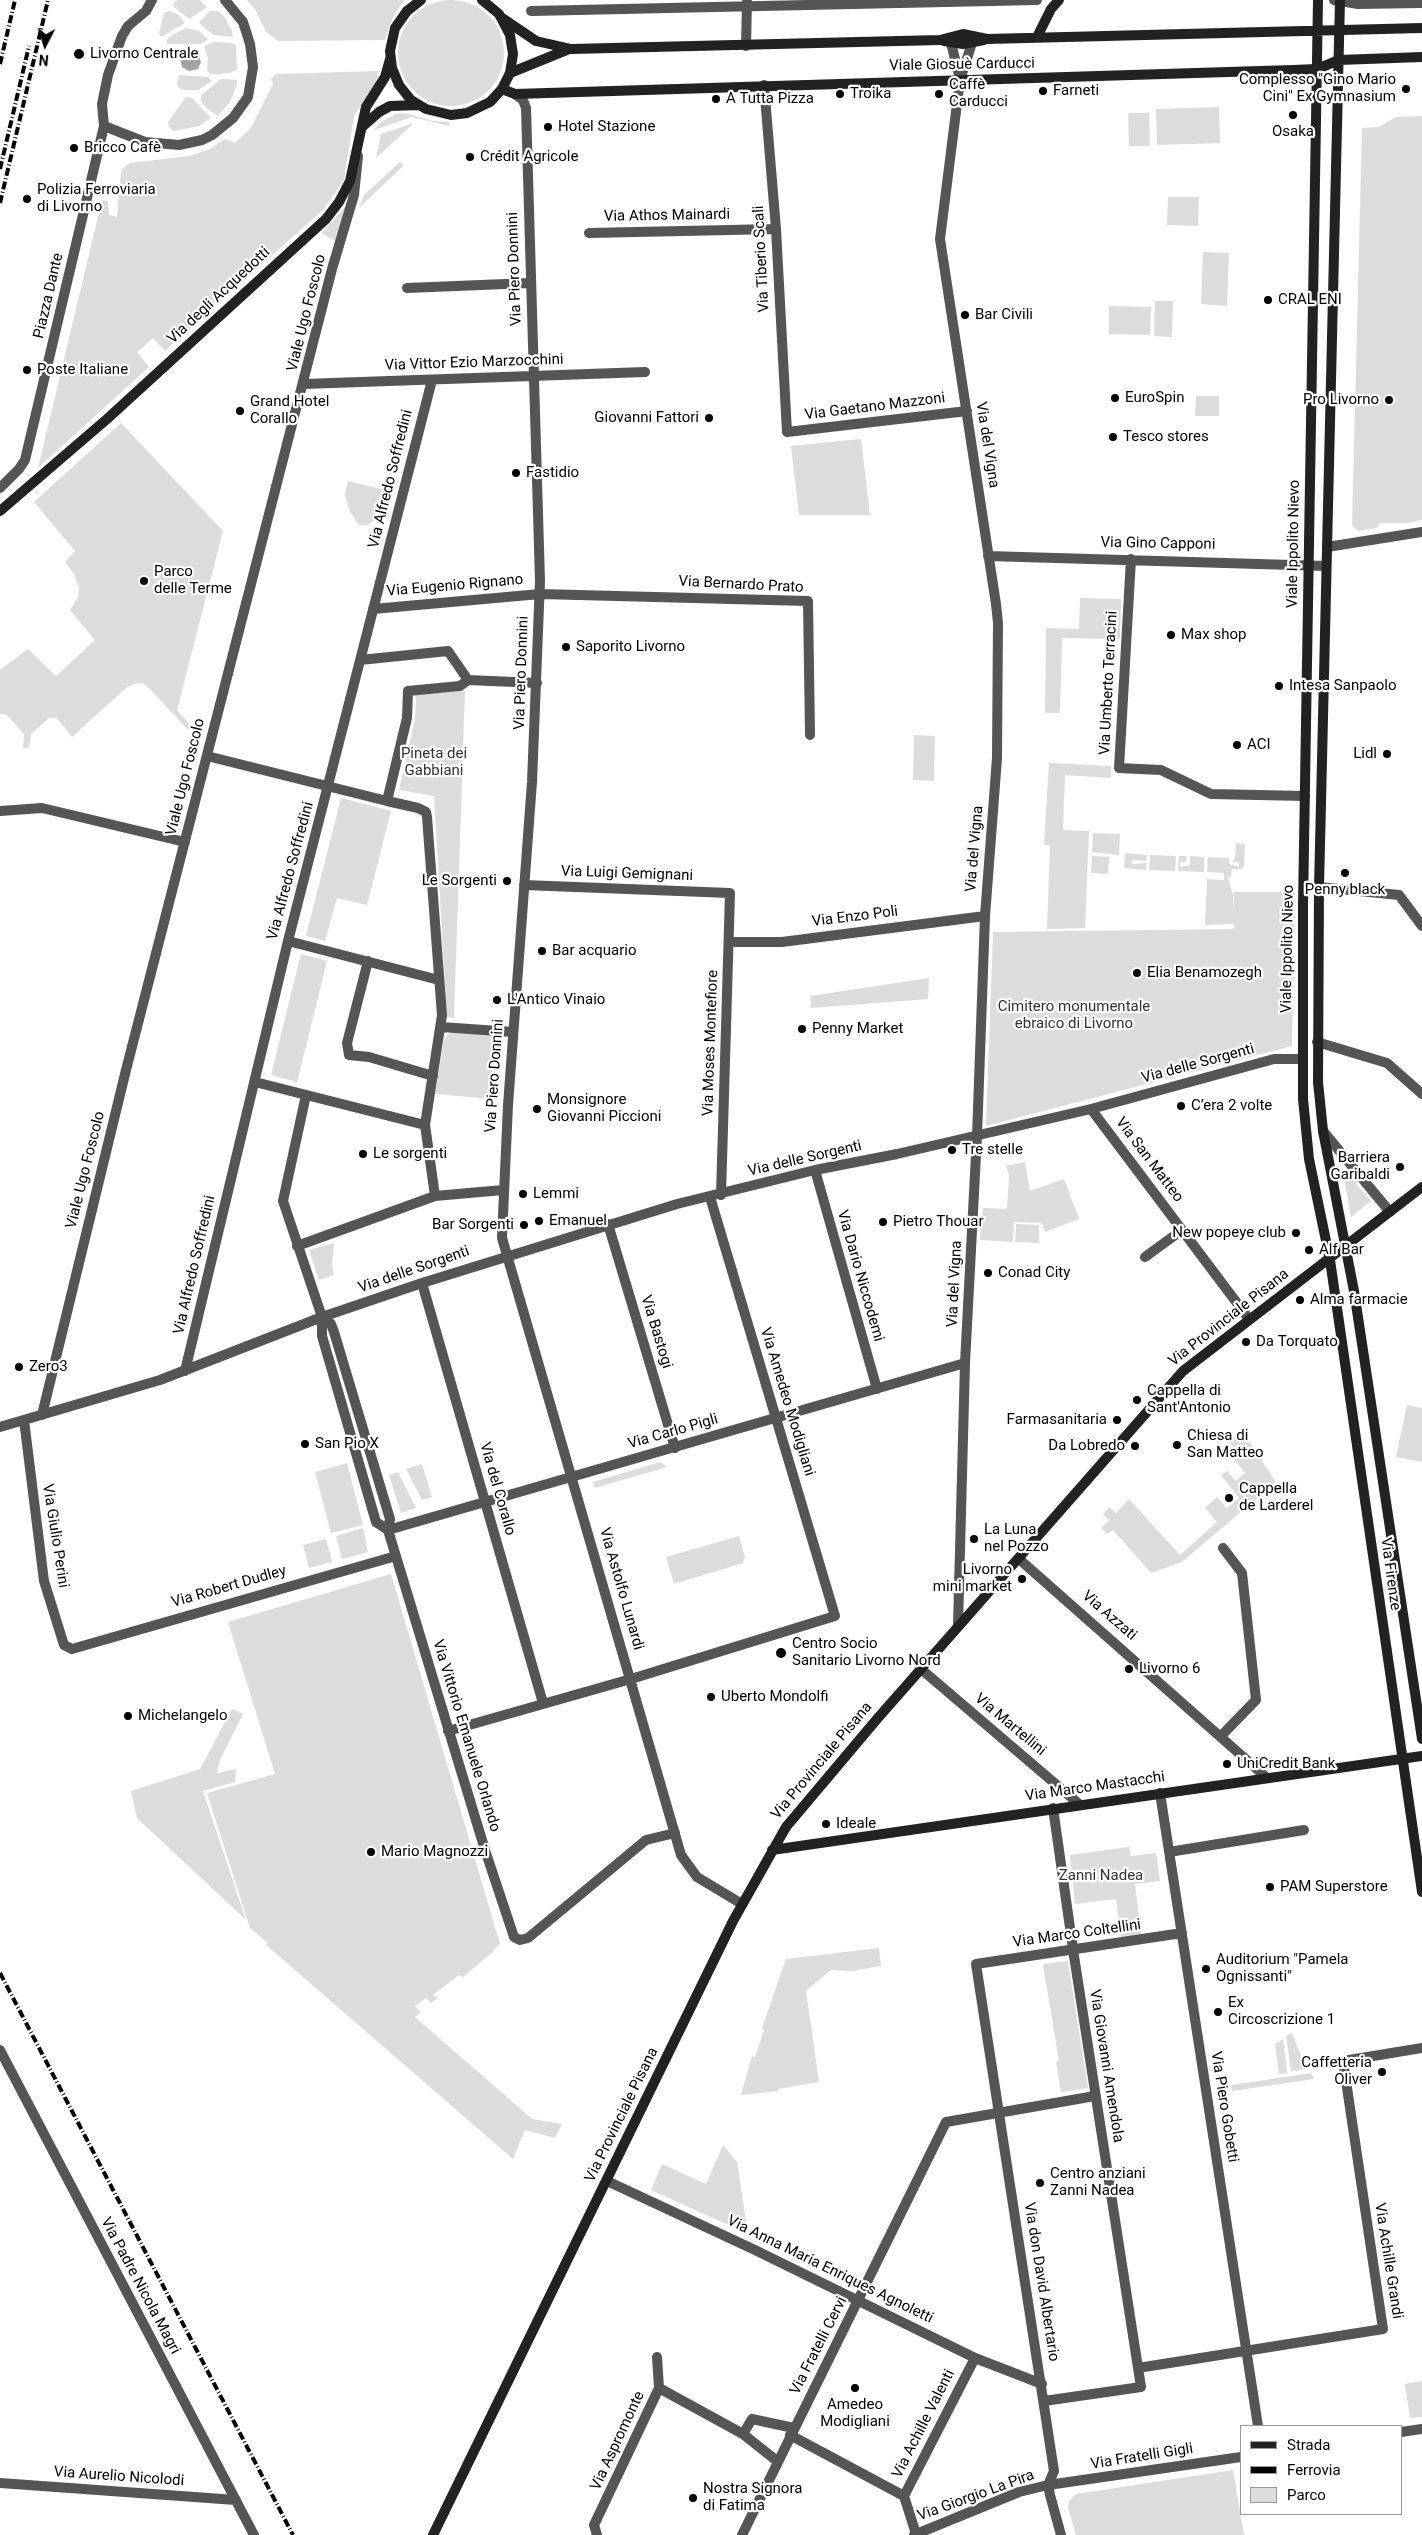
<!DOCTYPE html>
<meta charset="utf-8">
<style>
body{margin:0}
#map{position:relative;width:1422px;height:2535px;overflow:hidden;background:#fff;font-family:Roboto,sans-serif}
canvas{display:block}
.legend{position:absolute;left:1240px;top:2425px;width:162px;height:90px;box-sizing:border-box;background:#fff;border:1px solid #999;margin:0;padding:6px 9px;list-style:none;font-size:15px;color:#000}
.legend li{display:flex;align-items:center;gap:10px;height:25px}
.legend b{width:25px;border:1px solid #999}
.north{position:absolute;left:20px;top:20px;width:50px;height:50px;-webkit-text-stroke:4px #fff;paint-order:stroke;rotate:185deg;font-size:14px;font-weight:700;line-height:20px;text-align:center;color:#000}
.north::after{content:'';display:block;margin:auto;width:18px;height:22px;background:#000;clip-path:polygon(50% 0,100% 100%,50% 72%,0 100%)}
</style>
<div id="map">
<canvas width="1422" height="2535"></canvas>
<ul class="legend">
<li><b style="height:6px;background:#222"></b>Strada</li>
<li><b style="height:6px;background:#000"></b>Ferrovia</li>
<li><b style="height:14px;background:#dcdcdc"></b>Parco</li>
</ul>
<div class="north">N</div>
</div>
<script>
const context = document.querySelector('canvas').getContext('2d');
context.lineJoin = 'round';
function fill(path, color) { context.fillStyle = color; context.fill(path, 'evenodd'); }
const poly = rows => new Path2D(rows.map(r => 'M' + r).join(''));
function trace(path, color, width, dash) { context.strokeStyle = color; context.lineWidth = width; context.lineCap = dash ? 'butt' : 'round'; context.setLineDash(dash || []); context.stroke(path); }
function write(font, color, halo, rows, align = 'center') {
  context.font = font + ' Roboto,sans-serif'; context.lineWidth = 4.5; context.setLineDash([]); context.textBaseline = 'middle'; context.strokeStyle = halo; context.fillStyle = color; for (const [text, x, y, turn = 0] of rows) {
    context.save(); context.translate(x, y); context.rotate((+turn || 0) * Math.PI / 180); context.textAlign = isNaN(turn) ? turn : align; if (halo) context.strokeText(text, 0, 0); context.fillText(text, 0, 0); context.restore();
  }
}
fill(poly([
 [177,0,200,0,207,7,189,19,174,7,173,4],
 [247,0,404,0,393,17,385,40,278,41,266,32,255,9],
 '398 53a53 53 0 1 1 106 0a53 53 0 1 1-106 0Z',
 [170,11,179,15,185,23,161,37,159,33,164,13],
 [210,11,218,11,224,16,232,31,233,37,214,35,202,26,199,22],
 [186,28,199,31,208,39,201,44,167,44,167,40,172,35],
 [214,42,232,43,236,45,237,69,230,73,219,74,210,74,207,70,208,58,204,46],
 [378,71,376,84,354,116,344,180,324,209,165,351,153,338,142,348,137,352,149,367,38,468,102,200,108,201,109,215,117,217,121,172,125,166,130,163,189,156,210,149,225,139,235,143,251,128,273,84,271,79,276,74],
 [180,75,208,77,212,81,198,90,187,90,180,89,177,85,178,77],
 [221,79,237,80,237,84,230,102,218,116,205,107,201,101,201,95],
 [186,97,192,98,211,118,199,126,174,131,169,127,168,122],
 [1219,107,1220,143,1157,145,1156,109],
 [405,113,433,121,449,122,449,126,412,117,374,130,381,122,395,114],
 [1128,113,1149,113,1150,146,1129,146],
 [1422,116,1422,520,1408,523,1380,523,1377,528,1358,531,1352,525,1362,128,1379,127,1396,117],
 [414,123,376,158,381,134],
 [400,162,404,165,359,208,364,195],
 [1168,197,1199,197,1198,226,1167,225],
 [348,204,335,241,321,233],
 [1203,252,1229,253,1227,306,1201,304],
 [1155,301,1173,301,1172,337,1154,336],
 [1109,306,1151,307,1150,335,1109,334],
 [1196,396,1219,396,1219,416,1195,416],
 [121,423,223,531,177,710,192,727,188,730,150,689,142,683,134,684,126,688,72,737,57,718,49,718,31,734,29,748,23,748,24,734,7,715,0,714,0,670,28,649,56,676,95,640,70,610,78,597,79,588,74,574,65,562,75,551,34,502],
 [861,439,870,515,799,515,791,446],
 [348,481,389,491,383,519,377,518,368,525,359,525,350,512,345,495],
 [1080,598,1121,599,1120,639,1062,638,1060,713,1045,713,1046,628,1079,629],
 [465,691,454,1018,447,1017,434,796,399,790,415,719,416,695],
 [914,735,935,736,934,781,913,780],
 [1049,763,1111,766,1111,778,1065,775,1063,830,1089,831,1085,928,1047,929,1050,845,1044,845],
 [341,798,391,811,367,905,337,898,325,941,306,936],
 [1093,833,1120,834,1119,855,1092,852],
 [1236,843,1245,844,1244,867,1241,869,1232,869,1231,877,1228,877,1233,895,1234,913,1234,892,1295,892,1292,1046,986,1126,993,932,1234,929,1234,924,1205,925,1207,879,1224,880,1224,873,1207,872,1208,857,1229,858,1229,864,1239,867,1239,862,1233,862,1235,858],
 [1125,853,1147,855,1146,861,1133,860,1132,864,1146,863,1146,870,1124,868],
 [1150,855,1176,856,1175,871,1149,870],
 [1092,856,1109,857,1108,874,1091,873],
 [1179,856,1187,856,1186,862,1180,862,1180,867,1190,865,1190,856,1204,857,1204,872,1178,871],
 [301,954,327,961,297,1082,271,1075],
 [929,978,928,999,811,1008,810,996],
 [453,1032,498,1035,493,1099,435,1094,444,1040,448,1034],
 [1025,1162,1030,1191,1064,1179,1079,1219,1045,1232,1042,1223,1014,1222,1013,1242,980,1240,983,1208,1007,1209,1009,1175,1006,1166],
 [1342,1167,1371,1201,1351,1217],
 [1016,1224,1039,1225,1039,1243,1015,1242],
 [334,1243,332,1265,334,1275,319,1280,309,1250],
 [1407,1405,1422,1408,1422,1462,1396,1457],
 [1242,1430,1276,1482,1182,1562,1151,1573,1113,1530,1107,1534,1101,1528,1109,1520,1103,1515,1109,1507,1116,1513,1129,1499,1180,1555,1217,1522,1205,1508,1217,1497,1227,1508,1239,1498,1221,1475,1227,1471,1236,1481,1245,1473,1230,1454,1235,1449,1228,1441],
 [660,1462,667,1467,595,1488,593,1482],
 [347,1463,363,1525,331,1533,315,1472],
 [422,1464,432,1497,422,1500,406,1469],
 [398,1472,416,1508,401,1513,389,1475],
 [363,1528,368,1552,342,1559,336,1536],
 [739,1536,745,1557,743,1563,674,1584,666,1557],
 [326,1539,332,1562,309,1568,303,1545],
 [391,1574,500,1944,494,1949,494,1951,463,1977,459,1975,433,1995,438,1998,431,2003,426,1998,415,2006,421,2012,415,2017,532,2119,562,2124,555,2138,525,2130,513,2159,265,1944,268,1943,250,1928,207,1793,275,1774,228,1622],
 [232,1709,243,1714,220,1760,217,1773,236,1769,235,1782,203,1791,246,1920,137,1818,131,1791,200,1769],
 [1129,1847,1131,1856,1156,1853,1160,1881,1135,1884,1141,1934,1121,1937,1116,1899,1075,1904,1070,1855],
 [879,1948,881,1966,852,1971,831,1970,806,1991,819,2082,778,2089,778,2091,741,2095,752,2056,755,2057,764,2030,762,2028,786,1959],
 [1068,1961,1088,2088,1061,2092,1056,2062,1059,2061,1043,1964],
 [1292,2033,1306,2069,1291,2071,1286,2036],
 [1283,2039,1287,2073,1279,2074,1275,2044],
 [1311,2073,1314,2079,1232,2091,1231,2085],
 [723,2145,737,2162,748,2234,651,2190,662,2164,706,2184],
 [1422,2381,1422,2417,1410,2418,1405,2384],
 [1233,2470,1244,2535,1076,2535,1068,2508,1069,2501,1076,2494]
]), '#dcdcdc');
fill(poly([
 [191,49,198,53,201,62,198,69,189,71,182,67,180,58,183,53]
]), '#a3a3a3');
trace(poly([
 [1334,0,1358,4,1422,3],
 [531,11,1037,0],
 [951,43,960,79],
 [746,46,747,2],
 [764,85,776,229,787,432,967,411],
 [515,94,523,100,526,108,540,581,532,782,508,1105,502,1238,681,1855,697,1877,742,1904],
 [104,126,145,142,179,145,202,140,212,135,233,118,248,97,253,67,250,44,243,22,225,0],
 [589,233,776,229],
 [407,288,530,283],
 [304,384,645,372],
 [0,488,19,469,25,460,104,126,102,104,108,75,122,36,128,26,146,11,152,0],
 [1327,547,1422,532],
 [988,556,1326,566],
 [1131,559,1119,768,1161,770,1211,794,1305,796],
 [373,609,540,594,808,601,810,735],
 [360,660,448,651,468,680],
 [468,680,537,683],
 [207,756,387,801],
 [0,811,42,808,185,842],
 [524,885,730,893,721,1195],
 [1319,887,1399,895,1422,926],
 [288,941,439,980],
 [729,942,782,942,985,916],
 [368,961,347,1043,349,1055,369,1057,433,1076],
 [441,1027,513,1032],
 [1317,1042,1387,1063,1422,1094],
 [255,1082,425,1125],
 [306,1095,283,1201,322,1317,322,1336,376,1522,388,1530,390,1519,334,1332,331,1324,322,1317],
 [1091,1109,1249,1319],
 [1323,1131,1390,1212],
 [815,1170,877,1389],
 [435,1196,425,1125,442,1015,427,817,426,812,418,808,387,801,407,718,408,691,460,686,468,680],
 [608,1224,675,1448],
 [297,1246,435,1196,503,1190],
 [1145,1257,1182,1230],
 [422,1283,543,1703],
 [185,1371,288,941,432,380],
 [42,1415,126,1070,332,269,354,195,358,156],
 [24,1420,44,1581,64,1645,72,1649,396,1556],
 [0,1427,160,1380,322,1317,422,1283,677,1204,815,1170,897,1154,1091,1109,1274,1059,1302,1059],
 [1019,1559,1267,1778],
 [958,1625,965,1363,977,1136,985,916,997,758,998,623,996,604,940,239,960,80,972,43],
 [921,1669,1079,1804],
 [448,1731,631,1679,835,1616,710,1197],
 [1221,1736,1256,1700,1242,1573,1223,1548],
 [1160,1793,1258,2426],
 [675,1833,646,1840,528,1938,520,1940,514,1937,485,1850,388,1530,965,1363],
 [1169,1852,1304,1830],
 [0,2050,254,2535],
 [607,2181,755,2250,975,2358,1042,2384],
 [1138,2368,1383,2329,1343,2061,1422,2048],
 [659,2388,743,2434,777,2461],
 [1044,2401,1141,2387,1074,1956,1053,1808],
 [1401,2432,1422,2429],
 [743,2434,752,2419,794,2428],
 [790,2435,904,2496],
 [0,2483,236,2500],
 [916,2534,904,2496,975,2358],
 [597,2535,594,2525,659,2388,657,2357],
 [742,2535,946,2122,1095,2096],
 [914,2535,1019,2492,1048,2485,1241,2457],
 [1061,2535,1050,2495,1048,2485,1054,2471,976,1964,1182,1933]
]), '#555', 10);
trace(poly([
 [421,0,407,11,395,28,390,51,392,68,399,85,411,100,426,109,451,115,467,113,490,102,502,89,510,73,513,54,510,35,499,14,482,0],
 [1318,0,1303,906,1303,1099,1309,1159,1330,1260,1422,1892],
 [1340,0,1319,887,1318,1082,1323,1131,1354,1291,1422,1739],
 [502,18,536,41,571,49,940,40,963,34,987,39,1422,28],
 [1037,37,1051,9,1059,0],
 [944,41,963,44,984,40],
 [510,73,569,49],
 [502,89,515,94,1293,70,1317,69,1339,60,1422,57],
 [362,127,379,112,390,106,418,105],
 [0,511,107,419,326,219,339,202,350,181,366,107,385,77,390,59],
 [772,1850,1422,1756],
 [433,2535,733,1921,786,1827,877,1719,1183,1371,1422,1187]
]), '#222', 10);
trace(poly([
 [0,64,15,0],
 [0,169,29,46],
 [0,203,48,0],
 [0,1973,293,2535]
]), '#000', 4, [8, 2.5, 1, 2.5]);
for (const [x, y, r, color] of [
 [79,54,6,"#000"],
 [1406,89,5,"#000"],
 [1043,91,5,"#000"],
 [840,94,5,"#000"],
 [939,94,5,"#000"],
 [716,99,5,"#000"],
 [1293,115,5,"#000"],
 [548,127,5,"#000"],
 [74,148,5,"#000"],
 [470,157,5,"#000"],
 [27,199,5,"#000"],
 [1268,300,5,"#000"],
 [965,315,5,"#000"],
 [27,370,5,"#000"],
 [1115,398,5,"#000"],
 [1389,400,5,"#000"],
 [240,411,5,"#000"],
 [709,418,5,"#000"],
 [1113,437,5,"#000"],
 [516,473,5,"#000"],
 [144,581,5,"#000"],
 [1171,635,5,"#000"],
 [566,647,5,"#000"],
 [1279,686,5,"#000"],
 [1237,745,5,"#000"],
 [1387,754,5,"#000"],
 [1345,873,5,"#000"],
 [507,881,5,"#000"],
 [542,951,5,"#000"],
 [1137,973,5,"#000"],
 [497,1000,5,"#000"],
 [802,1029,5,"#000"],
 [1181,1106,5,"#000"],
 [537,1109,5,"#000"],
 [952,1150,5,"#000"],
 [363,1154,5,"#000"],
 [1400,1167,5,"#000"],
 [523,1194,5,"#000"],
 [539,1221,5,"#000"],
 [883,1222,5,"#000"],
 [524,1225,5,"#000"],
 [1296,1233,5,"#000"],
 [1309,1250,5,"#000"],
 [988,1273,5,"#000"],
 [1300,1300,5,"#000"],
 [1246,1342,5,"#000"],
 [19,1367,5,"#000"],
 [1137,1400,5,"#000"],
 [1117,1420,5,"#000"],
 [305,1444,5,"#000"],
 [1177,1445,5,"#000"],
 [1135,1446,5,"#000"],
 [1229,1498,5,"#000"],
 [974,1539,5,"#000"],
 [1022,1579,5,"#000"],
 [781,1653,6,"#000"],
 [1129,1669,5,"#000"],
 [711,1697,5,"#000"],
 [128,1716,5,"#000"],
 [1227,1764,5,"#000"],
 [826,1824,5,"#000"],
 [371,1852,5,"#000"],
 [1270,1887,5,"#000"],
 [1206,1969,5,"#000"],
 [1218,2012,5,"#000"],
 [1382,2072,5,"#000"],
 [1040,2183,5,"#000"],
 [855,2388,5,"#000"],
 [693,2498,5,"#000"]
]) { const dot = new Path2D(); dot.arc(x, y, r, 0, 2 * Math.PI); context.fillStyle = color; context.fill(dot); trace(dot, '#fff', 2); }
write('15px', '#000', '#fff', [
 ["Livorno Centrale",90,54],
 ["Complesso \"Gino Mario",1396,80,"right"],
 ["Cini\" Ex Gymnasium",1396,97,"right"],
 ["Caffè",949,85],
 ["Carducci",949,102],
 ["Farneti",1053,91],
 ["Troika",850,94],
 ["A Tutta Pizza",726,99],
 ["Hotel Stazione",558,127],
 ["Osaka",1293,132,"center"],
 ["Bricco Cafè",84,148],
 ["Crédit Agricole",480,157],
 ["Polizia Ferroviaria",37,190],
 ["di Livorno",37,207],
 ["CRAL ENI",1278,300],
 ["Bar Civili",975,315],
 ["Poste Italiane",37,370],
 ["EuroSpin",1125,398],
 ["Pro Livorno",1379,400,"right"],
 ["Grand Hotel",250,402],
 ["Corallo",250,419],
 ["Giovanni Fattori",699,418,"right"],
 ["Tesco stores",1123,437],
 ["Fastidio",526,473],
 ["Parco",154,572],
 ["delle Terme",154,589],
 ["Max shop",1181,635],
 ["Saporito Livorno",576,647],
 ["Intesa Sanpaolo",1289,686],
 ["ACI",1247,745],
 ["Lidl",1377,754,"right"],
 ["Le Sorgenti",497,881,"right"],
 ["Penny black",1345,890,"center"],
 ["Bar acquario",552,951],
 ["Elia Benamozegh",1147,973],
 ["L'Antico Vinaio",507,1000],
 ["Penny Market",812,1029],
 ["Monsignore",547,1100],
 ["Giovanni Piccioni",547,1117],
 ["C’era 2 volte",1191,1106],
 ["Tre stelle",962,1150],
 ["Le sorgenti",373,1154],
 ["Barriera",1390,1158,"right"],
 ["Garibaldi",1390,1175,"right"],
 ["Lemmi",533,1194],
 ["Emanuel",549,1221],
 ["Pietro Thouar",893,1222],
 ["Bar Sorgenti",514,1225,"right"],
 ["New popeye club",1286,1233,"right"],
 ["Alf Bar",1319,1250],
 ["Conad City",998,1273],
 ["Alma farmacie",1310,1300],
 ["Da Torquato",1256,1342],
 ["Zero3",29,1367],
 ["Cappella di",1147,1391],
 ["Sant'Antonio",1147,1408],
 ["Farmasanitaria",1107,1420,"right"],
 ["Chiesa di",1187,1436],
 ["San Matteo",1187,1453],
 ["San Pio X",315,1444],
 ["Da Lobredo",1125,1446,"right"],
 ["Cappella",1239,1489],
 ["de Larderel",1239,1506],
 ["La Luna",984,1530],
 ["nel Pozzo",984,1547],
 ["Livorno",1012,1570,"right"],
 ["mini market",1012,1587,"right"],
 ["Centro Socio",792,1644],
 ["Sanitario Livorno Nord",792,1661],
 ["Livorno 6",1139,1669],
 ["Uberto Mondolfi",721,1697],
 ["Michelangelo",138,1716],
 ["UniCredit Bank",1237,1764],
 ["Ideale",836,1824],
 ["Mario Magnozzi",381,1852],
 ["PAM Superstore",1280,1887],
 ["Auditorium \"Pamela",1216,1960],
 ["Ognissanti\"",1216,1977],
 ["Ex",1228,2003],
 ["Circoscrizione 1",1228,2020],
 ["Caffetteria",1372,2063,"right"],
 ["Oliver",1372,2080,"right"],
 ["Centro anziani",1050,2174],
 ["Zanni Nadea",1050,2191],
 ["Amedeo",855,2405,"center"],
 ["Modigliani",855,2422,"center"],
 ["Nostra Signora",703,2489],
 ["di Fatima",703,2506]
], 'left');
write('15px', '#000', '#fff', [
 ["Viale Giosuè Carducci",962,65,-1],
 ["Via Athos Mainardi",667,216,-1],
 ["Via Tiberio Scali",762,259,-93],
 ["Via Piero Donnini",515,269,-92],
 ["Piazza Dante",49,296,-77],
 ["Via degli Acquedotti",219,296,-43],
 ["Viale Ugo Foscolo",307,313,-76],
 ["Via Vittor Ezio Marzocchini",474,363,-2],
 ["Via Gaetano Mazzoni",875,407,-7],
 ["Via del Vigna",987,445,81],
 ["Via Alfredo Soffredini",391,479,-76],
 ["Via Gino Capponi",1158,544,1],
 ["Viale Ippolito Nievo",1294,544,-89],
 ["Via Bernardo Prato",741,585,3],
 ["Via Eugenio Rignano",455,586,-5],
 ["Via Piero Donnini",522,673,-88],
 ["Via Umberto Terracini",1109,683,-87],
 ["Viale Ugo Foscolo",186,777,-76],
 ["Via del Vigna",975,849,-85],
 ["Via Alfredo Soffredini",291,871,-75],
 ["Via Luigi Gemignani",627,874,2],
 ["Via Enzo Poli",855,917,-7],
 ["Viale Ippolito Nievo",1288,949,-89],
 ["Via Moses Montefiore",711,1043,-88],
 ["Via delle Sorgenti",1198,1064,-15],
 ["Via Piero Donnini",495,1076,-86],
 ["Via delle Sorgenti",805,1159,-13],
 ["Via San Matteo",1149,1160,53],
 ["Viale Ugo Foscolo",86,1170,-76],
 ["Via Alfredo Soffredini",195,1265,-77],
 ["Via delle Sorgenti",414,1270,-19],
 ["Via Dario Niccodemi",860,1276,74],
 ["Via del Vigna",955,1284,-87],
 ["Via Provinciale Pisana",1229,1318,-38],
 ["Via Bastogi",656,1332,73],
 ["Via Amedeo Modigliani",787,1402,73],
 ["Via Carlo Pigli",673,1432,-16],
 ["Via del Corallo",497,1489,74],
 ["Via Giulio Perini",55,1536,81],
 ["Via Firenze",1390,1574,82],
 ["Via Robert Dudley",229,1587,-16],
 ["Via Astolfo Lunardi",621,1589,74],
 ["Via Azzati",1109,1616,41],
 ["Via Martellini",1010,1725,40],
 ["Via Vittorio Emanuele Orlando",466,1736,73],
 ["Via Provinciale Pisana",822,1761,-50],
 ["Via Marco Mastacchi",1095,1787,-8],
 ["Via Marco Coltellini",1077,1934,-8],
 ["Via Giovanni Amendola",1106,2066,81],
 ["Via Piero Gobetti",1224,2107,81],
 ["Via Provinciale Pisana",622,2115,-64],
 ["Via Achille Grandi",1388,2261,81],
 ["Via Anna Maria Enriques Agnoletti",830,2270,26],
 ["Via don David Albertario",1041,2282,81],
 ["Via Padre Nicola Magri",140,2286,62],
 ["Via Fratelli Cervi",819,2346,-63],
 ["Via Achille Valenti",924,2424,-63],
 ["Via Aspromonte",618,2441,-65],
 ["Via Fratelli Gigli",1142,2457,-9],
 ["Via Aurelio Nicolodi",119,2477,4],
 ["Via Giorgio La Pira",976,2496,-20]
]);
write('15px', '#333', '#fff', [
 ["Pineta dei",434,754],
 ["Gabbiani",434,771],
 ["Cimitero monumentale",1074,1007],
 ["ebraico di Livorno",1074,1024],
 ["Zanni Nadea",1101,1876]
]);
</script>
